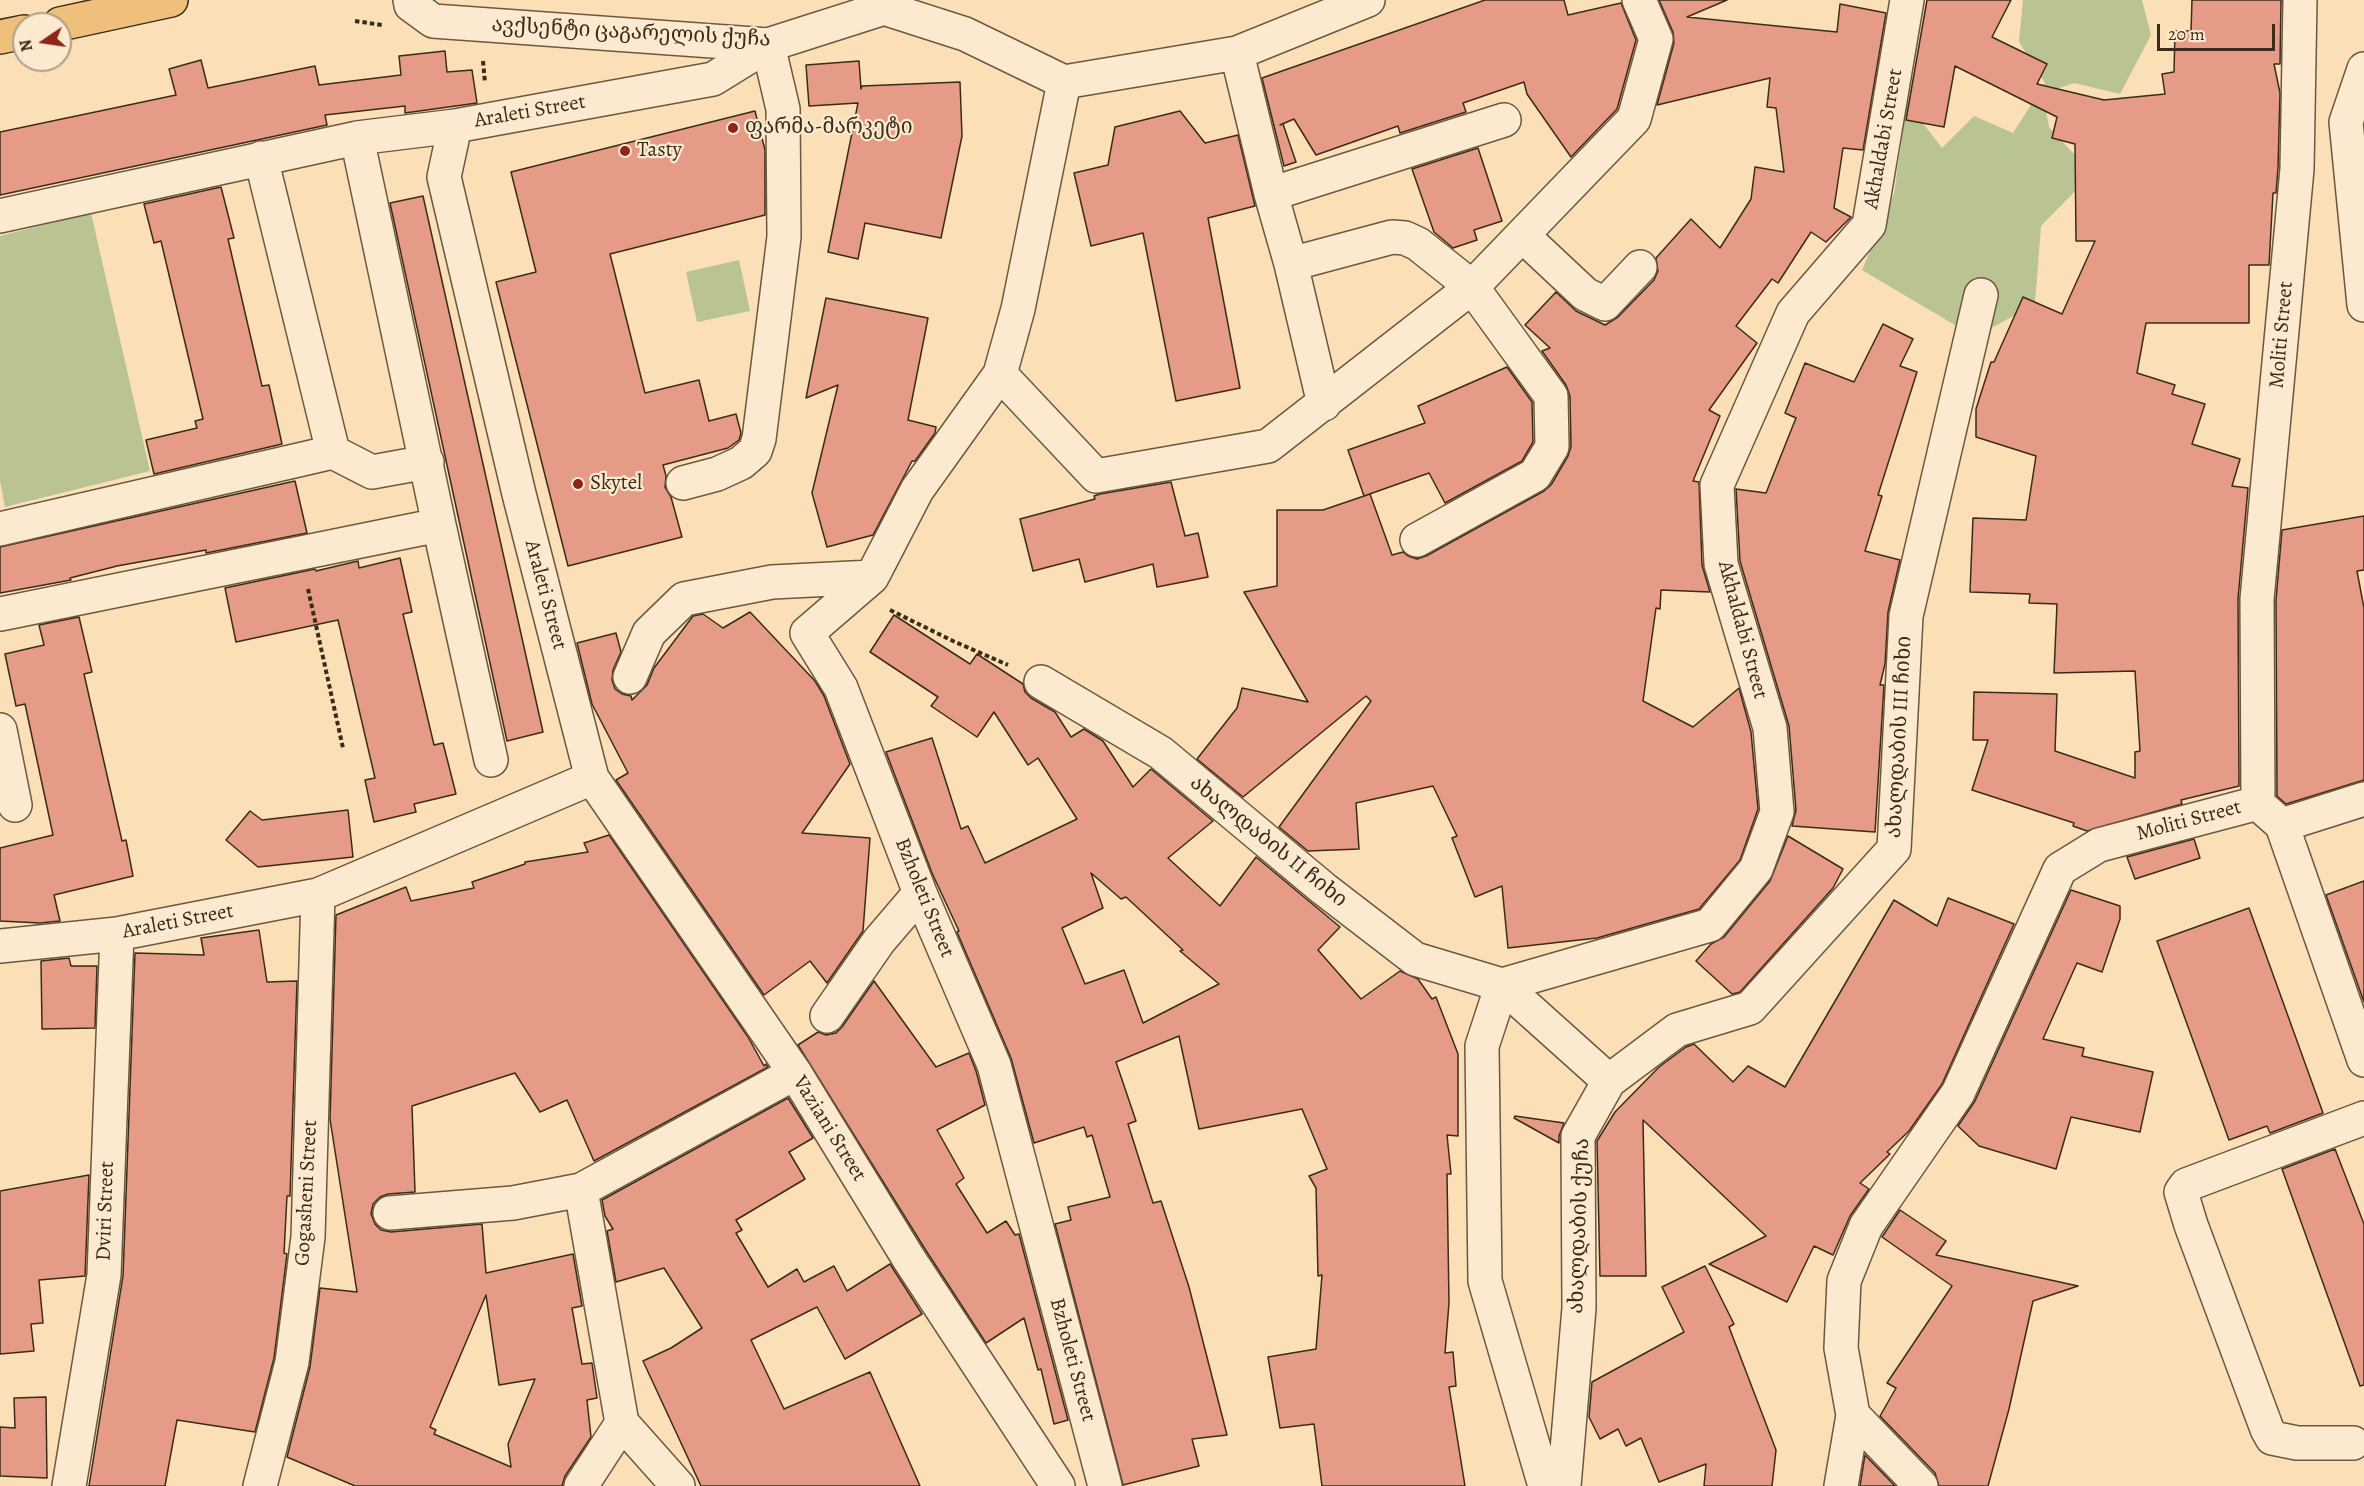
<!DOCTYPE html>
<meta charset="utf-8">
<style>
body{margin:0}
#map{position:relative;width:2364px;height:1486px;overflow:hidden;background:#fbdfb6;font-family:Alegreya,serif}
canvas{display:block}
.north{position:absolute;left:12px;top:12px;width:60px;height:60px;box-sizing:border-box;background:#fcead0;border:2px solid #af9e87;border-radius:50%;rotate:257deg;font-size:16px;font-weight:700;line-height:24px;text-align:center;color:#3b2b19}
.north::after{content:'';display:block;margin:auto;width:21px;height:27px;background:#8f2418;clip-path:polygon(50% 0,100% 100%,50% 72%,0 100%)}
.scale{position:absolute;left:2157px;top:24px;width:118px;height:27px;box-sizing:border-box;border:3px solid #3b2b19;border-top:0;padding-left:8px;font-size:18px;line-height:21px;white-space:nowrap;color:#3b2b19;-webkit-text-stroke:4px #fcead0;paint-order:stroke}
</style>
<div id="map">
<canvas width="2364" height="1486"></canvas>
<div class="north">N</div>
<div class="scale">20 m</div>
</div>
<script>
const context = document.querySelector('canvas').getContext('2d');
context.lineJoin = 'round';
function fill(path, color) { context.fillStyle = color; context.fill(path, 'evenodd'); }
const poly = rows => new Path2D(rows.map(r => 'M' + r).join(''));
function trace(path, color, width, dash) { context.strokeStyle = color; context.lineWidth = width; context.lineCap = dash ? 'butt' : 'round'; context.setLineDash(dash || []); context.stroke(path); }
function write(font, color, halo, rows, align = 'center') {
  context.font = font + ' Alegreya,"Noto Serif Georgian",serif'; context.lineWidth = 4.5; context.setLineDash([]); context.textBaseline = 'middle'; context.strokeStyle = halo; context.fillStyle = color; for (const [text, x, y, turn = 0] of rows) {
    context.save(); context.translate(x, y); context.rotate((+turn || 0) * Math.PI / 180); context.textAlign = isNaN(turn) ? turn : align; if (halo) context.strokeText(text, 0, 0); context.fillText(text, 0, 0); context.restore();
  }
}
fill(poly([
 [2023,0,2142,0,2151,35,2120,94,2074,83,2043,94,2049,127,2073,153,2088,178,2041,226,2035,304,1975,337,1862,270,1894,194,1907,103,1942,148,1974,116,2013,133,2045,83,2019,42],
 [91,213,150,471,5,507,0,481,0,236],
 [739,260,750,311,697,322,686,272]
]), '#bac392');
const building = poly([
 [1485,0,1564,0,1568,15,1621,3,1636,40,1617,109,1572,156,1571,157,1527,94,1524,82,1463,103,1466,112,1400,133,1398,126,1316,155,1294,119,1280,125,1283,124,1296,162,1284,166,1262,78,1485,0],
 [1659,0,1727,0,1687,17,1837,32,1840,4,1886,13,1863,150,1843,148,1834,208,1851,217,1826,242,1811,232,1778,283,1772,279,1736,326,1757,343,1709,410,1720,416,1693,481,1699,482,1702,565,1710,592,1661,590,1660,609,1656,608,1643,701,1693,727,1739,688,1751,732,1758,809,1740,860,1699,909,1597,938,1508,948,1502,886,1475,897,1452,838,1457,836,1433,786,1356,803,1359,849,1308,851,1279,827,1371,701,1366,696,1243,797,1197,759,1237,708,1242,688,1308,702,1244,592,1277,586,1277,510,1323,510,1370,494,1392,555,1403,552,1408,556,1417,559,1426,556,1544,491,1551,485,1568,456,1571,447,1570,396,1566,385,1542,351,1550,348,1525,325,1556,292,1576,311,1605,325,1618,317,1654,280,1658,271,1656,258,1691,219,1720,248,1751,199,1755,167,1784,172,1776,108,1767,107,1770,78,1657,105,1674,43,1673,32,1659,0],
 [1927,0,2011,0,1992,37,2047,64,2037,84,2104,100,2165,94,2162,74,2174,72,2175,31,2191,31,2192,0,2281,0,2280,64,2274,64,2280,93,2278,168,2276,193,2273,193,2269,265,2249,265,2249,323,2146,323,2137,373,2175,385,2172,394,2205,404,2192,444,2240,459,2232,486,2248,488,2238,599,2239,786,2181,800,2182,804,2087,831,2073,826,2074,823,1972,790,1988,740,1973,740,1974,692,2057,694,2055,751,2135,778,2135,752,2140,751,2135,671,2054,673,2057,604,2029,603,2030,594,1970,592,1973,518,2026,520,2036,456,1976,437,1976,409,1991,362,1994,362,2023,297,2062,314,2095,241,2076,241,2075,144,2052,138,2057,117,1955,66,1944,127,1906,120,1927,0],
 [445,51,447,72,472,70,477,103,405,113,405,106,325,115,327,125,0,195,0,132,176,95,169,69,201,60,208,88,315,66,319,85,401,75,399,56,445,51],
 [859,61,861,89,862,86,960,82,962,136,941,238,865,223,858,259,828,252,858,103,809,106,806,65,859,61],
 [755,111,765,150,765,215,610,254,645,393,699,380,709,421,736,414,741,433,739,440,728,448,663,465,666,476,665,487,671,497,682,537,568,566,496,282,536,272,511,172,755,111],
 [1180,111,1205,143,1238,135,1255,206,1208,218,1240,388,1176,401,1143,233,1091,246,1074,173,1108,165,1115,127,1180,111],
 [1478,148,1502,221,1474,230,1477,240,1453,248,1434,232,1412,169,1478,148],
 [221,187,234,238,228,239,262,386,269,385,282,444,154,474,146,440,197,428,195,421,203,419,161,241,154,243,144,204,221,187],
 [423,196,543,732,507,741,390,203,423,196],
 [826,298,928,318,908,420,936,427,935,433,915,461,912,461,873,535,827,547,812,493,838,385,806,398,826,298],
 [1883,324,1913,339,1900,366,1917,372,1878,495,1882,496,1865,551,1900,560,1888,612,1885,664,1880,685,1884,685,1875,832,1792,826,1796,810,1789,726,1740,561,1736,489,1766,493,1796,418,1785,413,1805,363,1854,382,1883,324],
 [1507,367,1532,402,1533,442,1522,461,1445,503,1429,473,1364,496,1348,450,1425,423,1418,406,1507,367],
 [295,481,307,533,206,553,206,550,117,566,70,578,71,580,0,593,0,547,295,481],
 [1171,482,1185,536,1198,533,1208,577,1157,587,1153,564,1085,582,1079,559,1033,571,1020,519,1095,499,1094,496,1100,494,1171,482],
 [2364,516,2364,570,2357,571,2364,608,2364,780,2286,804,2277,796,2276,600,2282,530,2364,516],
 [400,558,412,612,403,614,434,745,443,743,456,794,414,804,416,812,374,822,365,780,375,778,338,620,236,642,225,588,315,569,316,571,358,561,359,568,400,558],
 [750,612,815,681,824,696,850,764,802,833,870,838,863,931,827,983,810,961,764,995,616,780,628,773,592,704,577,643,616,633,621,652,613,670,612,680,615,689,622,694,631,696,632,700,647,685,654,668,693,616,703,614,723,628,750,612],
 [894,615,970,664,977,654,1023,684,1025,692,1031,698,1055,712,1071,737,1084,729,1103,741,1133,787,1151,769,1213,821,1168,858,1220,906,1256,857,1340,927,1318,950,1361,999,1400,971,1418,979,1432,999,1436,997,1458,1054,1458,1136,1447,1135,1451,1174,1447,1174,1449,1303,1445,1353,1453,1352,1456,1386,1449,1387,1465,1486,1322,1486,1314,1424,1280,1428,1268,1357,1316,1349,1322,1275,1318,1276,1316,1188,1309,1176,1327,1169,1302,1109,1199,1129,1179,1036,1116,1062,1136,1121,1128,1124,1153,1203,1161,1201,1189,1287,1227,1435,1192,1439,1199,1466,1123,1485,1055,1224,1071,1220,1068,1207,1110,1197,1092,1135,1087,1137,1084,1127,1034,1143,1011,1058,957,932,959,931,932,873,886,752,932,738,961,829,968,826,985,863,1077,819,1038,758,1028,765,994,712,977,737,931,706,938,697,870,652,894,615],
 [1091,873,1121,899,1126,897,1183,950,1180,951,1219,984,1143,1023,1124,970,1085,984,1062,928,1103,908,1091,873],
 [79,617,92,672,84,674,122,841,126,840,133,876,54,895,60,921,40,923,0,921,0,848,53,835,25,704,16,706,5,654,44,645,39,625,79,617],
 [348,810,353,857,258,867,226,840,250,811,262,820,348,810],
 [609,835,748,1037,764,1066,766,1064,768,1067,594,1161,567,1100,540,1112,515,1073,412,1106,415,1192,388,1194,380,1197,373,1204,371,1214,375,1224,381,1230,391,1232,482,1224,486,1273,573,1254,582,1306,572,1308,582,1364,592,1363,597,1398,587,1400,591,1437,565,1476,562,1486,355,1486,287,1457,310,1367,320,1288,357,1292,330,1119,336,915,406,887,411,901,474,888,472,882,525,864,525,862,588,852,584,843,609,835],
 [486,1295,499,1385,535,1379,508,1444,511,1467,434,1434,436,1430,430,1427,486,1295],
 [1788,836,1843,869,1833,888,1740,992,1732,994,1696,961,1711,944,1724,937,1770,881,1788,836],
 [2194,839,2200,858,2135,879,2127,857,2194,839],
 [2364,881,2364,1002,2326,895,2364,881],
 [2071,890,2120,906,2120,919,2102,972,2077,963,2043,1039,2084,1048,2082,1056,2153,1072,2140,1132,2071,1117,2056,1169,1979,1146,1958,1126,1975,1101,2071,890],
 [1948,898,2014,924,1942,1084,1909,1131,1887,1152,1890,1154,1860,1183,1869,1189,1850,1216,1833,1255,1814,1246,1787,1302,1709,1264,1766,1236,1643,1120,1646,1276,1600,1276,1597,1141,1615,1112,1659,1067,1686,1047,1694,1044,1733,1082,1748,1066,1785,1087,1894,900,1937,926,1948,898],
 [2249,908,2323,1113,2270,1133,2267,1126,2229,1140,2157,941,2249,908],
 [259,930,267,982,297,981,290,1196,287,1196,284,1253,287,1254,274,1358,255,1432,177,1420,165,1486,89,1486,123,1276,135,953,204,955,201,938,259,930],
 [69,958,71,966,97,966,95,1028,42,1029,41,961,69,958],
 [874,981,936,1067,969,1053,976,1071,985,1105,937,1130,964,1178,956,1184,987,1233,1006,1221,1015,1235,1019,1234,1068,1420,1054,1424,1041,1369,1038,1370,1024,1318,986,1343,925,1249,798,1045,818,1032,826,1035,836,1033,842,1027,874,981],
 [788,1098,813,1138,789,1152,805,1179,736,1220,742,1230,736,1233,768,1287,797,1269,804,1282,834,1266,847,1291,890,1264,922,1314,845,1359,817,1307,751,1340,784,1409,870,1372,920,1486,701,1486,643,1361,671,1348,702,1328,664,1268,616,1282,607,1231,613,1229,605,1216,602,1200,788,1098],
 [1515,1116,1564,1123,1559,1136,1559,1143,1514,1118,1515,1116],
 [2335,1149,2364,1224,2364,1385,2360,1386,2282,1169,2335,1149],
 [89,1175,85,1276,39,1280,43,1323,31,1324,34,1351,0,1354,0,1191,89,1175],
 [1900,1210,1946,1241,1936,1255,2078,1286,2033,1301,2009,1409,1988,1486,1939,1486,1935,1473,1880,1416,1896,1388,1887,1383,1952,1286,1882,1237,1900,1210],
 [1705,1266,1734,1324,1729,1327,1776,1450,1772,1486,1704,1486,1706,1464,1659,1482,1641,1438,1626,1446,1618,1429,1600,1439,1589,1417,1592,1382,1684,1332,1662,1287,1705,1266],
 [46,1397,47,1478,0,1476,0,1427,15,1428,14,1398,46,1397],
 [1865,1455,1895,1486,1860,1486,1865,1455]
]);
fill(building, '#e69b86');
trace(building, '#3b2b19', 1.5);
const minor = poly([
 [410,0,411,5,433,21,768,45,884,8,965,34,1064,82,1237,53,1368,0],
 [1237,53,1271,194,1291,264,1324,404],
 [2364,69,2346,122,2364,305],
 [1064,82,1018,309,1000,374,1096,476,1268,446,1472,287,1634,119,1656,39,1639,0],
 [261,158,333,452,372,472,427,462],
 [1271,194,1504,120],
 [0,216,357,138,455,126],
 [1522,235,1585,294,1605,304,1640,267],
 [1291,264,1392,237,1405,238,1418,244,1472,287,1551,396,1552,447,1535,475,1417,540],
 [1000,374,917,490,872,577,807,633,841,688,920,893,994,1065,1105,1486],
 [683,483,717,474,741,463,755,451,759,439,784,237,783,109,768,45,713,79,455,126,444,177,519,494,592,778,795,1073,909,1259,1058,1486],
 [439,525,491,760],
 [0,529,333,452],
 [0,614,439,525,357,138],
 [630,677,649,633,684,599,772,582,872,577],
 [1041,682,1161,753,1324,889,1415,959,1502,985,1609,1081],
 [0,730,15,805],
 [2265,810,2282,825,2364,799],
 [2282,825,2364,1060],
 [0,946,117,934,318,895,592,778],
 [1502,985,1710,925,1756,869,1777,812,1770,728,1721,564,1717,485,1793,313,1869,225,1907,0],
 [1502,985,1482,1046,1485,1281,1545,1486],
 [827,1016,879,941,920,893],
 [390,1213,513,1203,581,1190],
 [2353,1443,2297,1443,2272,1438,2267,1429,2191,1225,2181,1192,2186,1185,2364,1118],
 [69,1486,104,1275,117,934],
 [260,1486,292,1362,308,1237,318,895],
 [581,1486,622,1423],
 [678,1486,622,1423,581,1190,795,1073],
 [1564,1486,1579,1308,1578,1136,1609,1081,1677,1030,1750,1008,1894,849,1906,616,1981,295],
 [1841,1486,1853,1415],
 [1921,1486,1853,1415,1841,1348,1844,1281,1866,1226,1958,1093,2060,869,2099,845,2258,803,2257,599,2297,169,2300,0]
]);
const major = poly([
 [60,24,171,0],
 [0,37,24,32]
]);
trace(minor, '#6b5840', 36);
trace(major, '#3b2b19', 36);
trace(poly([
 [355,21,382,25],
 [483,61,485,83],
 [308,589,343,748],
 [890,610,953,641,1008,665]
]), '#3b2b19', 4, [4.5, 3]);
trace(minor, '#fcead0', 33);
trace(major, '#eec07b', 33);
for (const [x, y, r, color] of [
 [733,128,6,"#8f2418"],
 [625,151,6,"#8f2418"],
 [578,484,6,"#8f2418"]
]) { const dot = new Path2D(); dot.arc(x, y, r, 0, 2 * Math.PI); context.fillStyle = color; context.fill(dot); trace(dot, '#fcead0', 2); }
write('21px', '#3b2b19', '#fcead0', [
 ["ავქსენტი ცაგარელის ქუჩა",631,33,3],
 ["Araleti Street",530,112,-10],
 ["Akhaldabi Street",1884,139,-80],
 ["Moliti Street",2282,335,-85],
 ["Araleti Street",545,595,75],
 ["Akhaldabi Street",1742,630,75],
 ["ახალდაბის III ჩიხი",1900,737,-87],
 ["Moliti Street",2189,821,-15],
 ["ახალდაბის II ჩიხი",1268,842,39],
 ["Bzholeti Street",924,898,68],
 ["Araleti Street",178,922,-11],
 ["Vaziani Street",829,1129,58],
 ["Gogasheni Street",307,1193,-87],
 ["Dviri Street",106,1211,-88],
 ["ახალდაბის ქუჩა",1580,1226,-88],
 ["Bzholeti Street",1072,1360,75]
]);
write('21px', '#3b2b19', '#fcead0', [
 ["ფარმა-მარკეტი",745,128],
 ["Tasty",637,151],
 ["Skytel",590,484]
], 'left');
</script>
